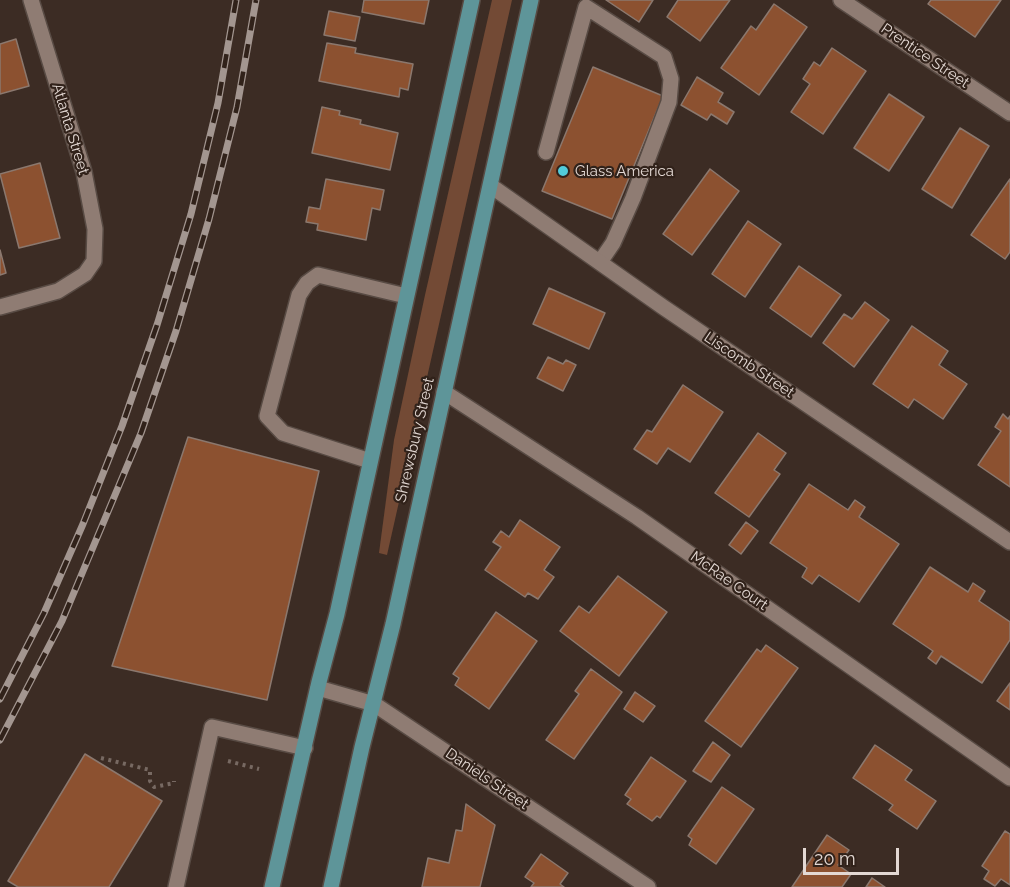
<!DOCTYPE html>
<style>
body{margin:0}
#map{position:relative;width:1010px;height:887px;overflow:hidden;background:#3c2c24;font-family:Raleway,sans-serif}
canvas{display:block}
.scale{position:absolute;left:803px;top:848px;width:96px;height:27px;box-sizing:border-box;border:3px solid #e3d8d3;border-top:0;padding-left:8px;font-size:18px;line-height:21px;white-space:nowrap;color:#e3d8d3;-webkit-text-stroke:4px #31221a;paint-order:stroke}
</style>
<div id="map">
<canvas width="1010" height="887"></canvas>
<div class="scale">20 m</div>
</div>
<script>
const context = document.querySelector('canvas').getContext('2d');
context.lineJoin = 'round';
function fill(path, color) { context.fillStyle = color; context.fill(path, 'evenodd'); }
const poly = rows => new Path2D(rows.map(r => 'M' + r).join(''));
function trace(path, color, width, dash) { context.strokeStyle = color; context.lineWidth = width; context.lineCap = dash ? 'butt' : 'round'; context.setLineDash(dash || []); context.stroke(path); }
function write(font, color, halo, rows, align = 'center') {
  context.font = font + ' Raleway,sans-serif'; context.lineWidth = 4.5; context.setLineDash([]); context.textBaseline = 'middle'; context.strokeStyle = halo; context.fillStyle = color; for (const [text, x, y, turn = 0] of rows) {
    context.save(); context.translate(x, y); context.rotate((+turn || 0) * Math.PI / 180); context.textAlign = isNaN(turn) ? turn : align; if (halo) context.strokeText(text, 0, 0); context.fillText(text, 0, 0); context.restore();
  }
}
fill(poly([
 [492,0,512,0,387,555,379,553,394,440,425,295]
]), '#734a35');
const building = poly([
 [364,0,429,0,424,24,362,12,364,0],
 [606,0,653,0,639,22,606,0],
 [678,0,730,0,700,41,667,17,678,0],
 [931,0,1001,0,975,37,928,4,931,0],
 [774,4,807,27,759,95,721,68,751,26,756,30,774,4],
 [329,11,360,17,355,41,324,35,329,11],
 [16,39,29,86,0,94,0,44,16,39],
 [327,43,356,48,355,53,413,64,408,90,400,88,399,97,319,81,327,43],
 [832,48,866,71,823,134,791,112,810,84,803,79,814,62,820,66,832,48],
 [593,67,663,96,612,219,542,191,593,67],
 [697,77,723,93,718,102,734,112,727,124,711,114,707,120,681,105,697,77],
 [889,94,924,117,889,171,854,148,889,94],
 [322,107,340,111,339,115,361,120,360,124,398,133,390,170,312,153,322,107],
 [960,128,989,146,952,208,922,189,960,128],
 [40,163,60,238,19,248,0,174,40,163],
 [710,169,739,191,692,255,663,234,710,169],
 [326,179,384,190,380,210,372,208,366,240,317,230,318,224,306,222,309,207,320,209,326,179],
 [1010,179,1010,252,1005,259,971,235,1010,179],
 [748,221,781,244,745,297,712,274,748,221],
 [0,250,6,273,0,275,0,250],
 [799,266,841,295,811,337,770,308,799,266],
 [549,288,605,313,589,349,533,324,549,288],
 [865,302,889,320,854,367,823,343,844,314,852,319,865,302],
 [912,326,948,351,939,365,967,384,943,419,914,399,908,408,873,384,912,326],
 [548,357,563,364,566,360,576,365,563,391,537,378,548,357],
 [683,385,723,412,690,462,668,448,657,464,634,449,647,430,652,432,683,385],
 [1003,414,1008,419,1010,416,1010,487,978,465,1001,431,995,427,1003,414],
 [758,433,786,453,774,470,780,474,749,517,715,493,758,433],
 [188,437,319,471,267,700,112,666,188,437],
 [809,484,848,510,855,500,865,507,859,517,899,544,859,602,819,575,812,584,802,577,807,568,770,543,809,484],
 [520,520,560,547,544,570,554,577,538,599,528,593,525,597,485,570,501,547,493,542,501,531,509,537,520,520],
 [746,522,758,531,741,554,729,545,746,522],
 [930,567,968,592,973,583,985,591,979,601,1010,622,1010,640,982,683,941,656,936,664,928,658,933,651,893,624,930,567],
 [618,576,667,612,619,676,560,631,579,606,589,613,618,576],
 [496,612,537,641,489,709,455,685,459,678,453,674,496,612],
 [766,645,798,668,741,747,705,721,757,649,761,652,766,645],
 [591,669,622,692,574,759,546,740,579,694,575,691,591,669],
 [1010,683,1010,710,997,701,1010,683],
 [635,692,655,706,643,722,624,709,635,692],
 [713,742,730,755,711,782,693,771,713,742],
 [875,745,912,770,905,780,936,801,917,829,889,810,893,805,853,778,875,745],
 [85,754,162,801,109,887,18,887,8,881,85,754],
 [651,757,686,781,660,818,657,816,652,821,627,804,631,799,625,795,651,757],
 [722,787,754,809,716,864,689,845,692,839,688,836,722,787],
 [466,804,495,825,480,887,422,887,428,858,449,863,456,830,462,831,466,804],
 [1005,831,1010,834,1010,885,1001,879,995,886,984,879,989,871,982,866,1005,831],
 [827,835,849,850,838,865,851,874,842,887,792,887,827,835],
 [541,854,568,873,560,884,564,887,531,887,534,883,525,877,541,854],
 [872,878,885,887,866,887,872,878]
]);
fill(building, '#8c5130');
trace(building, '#8b786e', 1.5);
const service = poly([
 [546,152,586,7,664,57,671,79,669,102,633,198,613,243,600,262],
 [370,461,283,433,267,416,299,295,307,283,318,275,406,296],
 [176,887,212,727,305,748]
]);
const minor = poly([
 [841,0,1010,113],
 [491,186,663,307,1010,542],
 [0,307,58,291,85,274,94,261,95,229,84,172,31,0],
 [444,392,637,517,1010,778],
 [318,688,374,704,648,887]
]);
const primary = poly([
 [272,887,319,682,337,614,472,0],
 [331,887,362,747,393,624,531,0]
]);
trace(service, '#584b44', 18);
trace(minor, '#584b44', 18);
trace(primary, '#584b44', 18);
trace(poly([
 [101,758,150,770,150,781,154,787,174,783,174,781],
 [228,761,259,769]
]), '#776962', 4, [3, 4.5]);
trace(service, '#8f7c73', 15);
trace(minor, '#8f7c73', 15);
trace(primary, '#5e9599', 15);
const rail = poly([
 [0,699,44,613,83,524,122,426,157,325,191,214,218,103,236,0],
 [0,740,62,621,141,433,176,331,209,219,237,107,256,0]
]);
trace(rail, '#a39690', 7);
trace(rail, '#31221a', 4.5, [14]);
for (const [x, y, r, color] of [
 [563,171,6,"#52cbd9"]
]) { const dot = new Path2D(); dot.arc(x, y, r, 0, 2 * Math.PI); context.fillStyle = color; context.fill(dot); trace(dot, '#31221a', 2); }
write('15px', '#e3d8d3', '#31221a', [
 ["Prentice Street",925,56,34],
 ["Atlanta Street",70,129,73],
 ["Liscomb Street",749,365,34],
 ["Shrewsbury Street",415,440,-77],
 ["McRae Court",729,581,35],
 ["Daniels Street",487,779,34]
]);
write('15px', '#e3d8d3', '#31221a', [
 ["Glass America",575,171]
], 'left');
</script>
